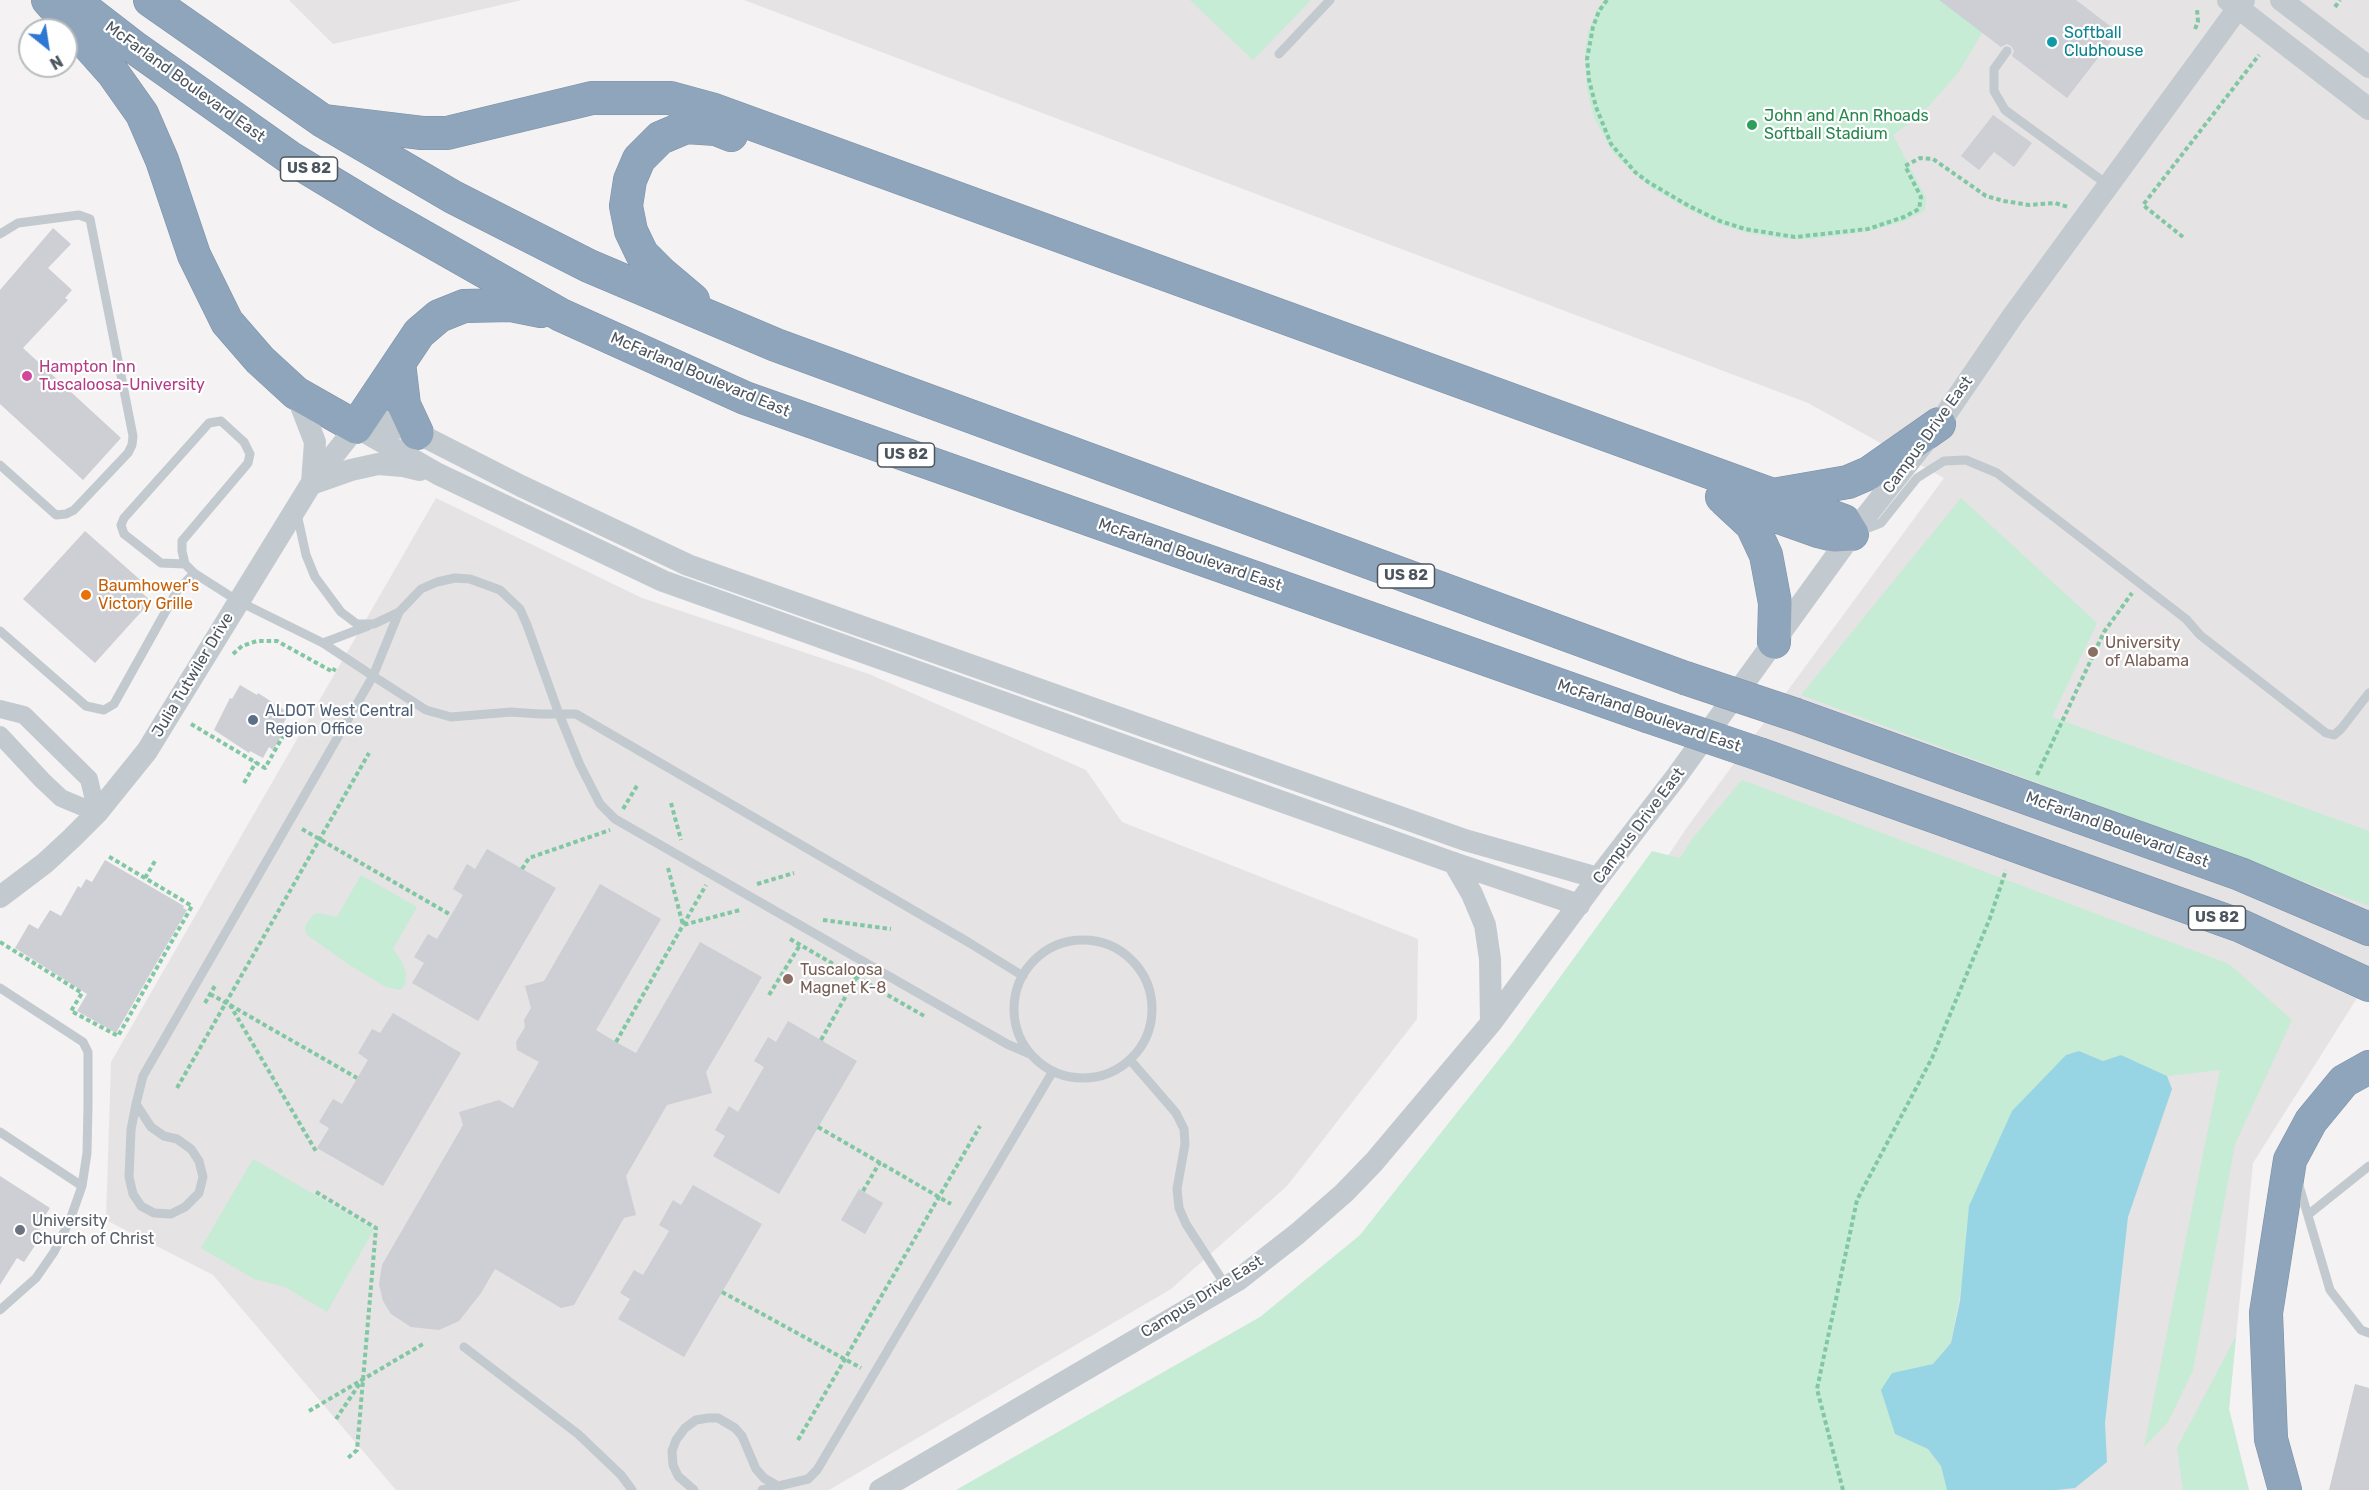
<!DOCTYPE html>
<style>
body{margin:0}
#map{position:relative;width:2369px;height:1490px;overflow:hidden;background:#f4f2f2;font-family:Rubik,sans-serif}
canvas{display:block}
.north{position:absolute;left:18px;top:18px;width:60px;height:60px;box-sizing:border-box;background:#fff;border:2px solid #b7bbbf;border-radius:50%;rotate:150deg;font-size:16px;font-weight:700;line-height:24px;text-align:center;color:#4c555e}
.north::after{content:'';display:block;margin:auto;width:21px;height:27px;background:#2e77d3;clip-path:polygon(50% 0,100% 100%,50% 72%,0 100%)}
</style>
<div id="map">
<canvas width="2369" height="1490"></canvas>
<div class="north">N</div>
</div>
<script>
const context = document.querySelector('canvas').getContext('2d');
context.lineJoin = 'round';
function fill(path, color) { context.fillStyle = color; context.fill(path, 'evenodd'); }
const poly = rows => new Path2D(rows.map(r => 'M' + r).join(''));
function trace(path, color, width, dash) { context.strokeStyle = color; context.lineWidth = width; context.lineCap = dash ? 'butt' : 'round'; context.setLineDash(dash || []); context.stroke(path); }
function write(font, color, halo, rows, align = 'center') {
  context.font = font + ' Rubik,sans-serif'; context.lineWidth = 4.5; context.setLineDash([]); context.textBaseline = 'middle'; context.strokeStyle = halo; context.fillStyle = color; for (const [text, x, y, turn = 0] of rows) {
    context.save(); context.translate(x, y); context.rotate((+turn || 0) * Math.PI / 180); context.textAlign = isNaN(turn) ? turn : align; if (halo) context.strokeText(text, 0, 0); context.fillText(text, 0, 0); context.restore();
  }
}
fill(poly([
 [289,0,522,0,333,44],
 [744,0,2369,0,2369,979,2253,1163,2229,1409,2249,1490,1384,1490,1259,1341,1592,1044,1560,1016,1688,826,1944,478,1808,403],
 [436,498,642,598,869,674,1086,770,1122,822,1418,939,1417,1019,1287,1186,1171,1289,829,1490,396,1490,213,1275,106,1220,111,1062]
]), '#e5e3e3');
fill(poly([
 [1190,0,1311,0,1253,60],
 [1604,0,1946,0,1985,28,1958,73,1920,116,1893,135,1926,198,1925,210,1905,221,1865,232,1810,239,1787,239,1748,233,1719,224,1688,209,1652,188,1624,164,1612,151,1594,117,1587,90,1585,53,1588,33,1597,10],
 [1961,498,2097,623,2052,717,2369,831,2369,906,1801,695],
 [1742,780,2229,964,2292,1020,2235,1144,2193,1370,2168,1422,2144,1447,2220,1070,2167,1076,2121,1055,2103,1061,2079,1051,1963,1277,1951,1343,1933,1364,1892,1373,1895,1434,1928,1449,1941,1466,1947,1490,956,1490,1260,1317,1360,1235,1512,1043,1652,851,1680,858,1693,838],
 [361,875,417,907,393,949,402,962,406,973,405,985,400,990,386,987,348,964,306,934,305,930,305,926,314,914,318,913,337,917],
 [253,1159,374,1229,327,1312,285,1287,254,1279,201,1248],
 [2236,1336,2229,1409,2249,1490,2183,1490,2177,1448]
]), '#c6ecd5');
fill(poly([
 [2079,1051,2103,1061,2121,1055,2167,1076,2172,1089,2128,1217,2105,1423,2107,1462,2075,1488,2056,1490,1947,1490,1941,1466,1928,1449,1895,1434,1881,1390,1892,1373,1933,1364,1951,1343,1960,1301,1969,1206,2012,1111,2066,1055]
]), '#98d5e4');
fill(poly([
 [1939,0,2076,0,2118,32,2067,98,2012,56,2014,51,2011,46,2007,44,2001,47],
 [1993,115,2032,143,2014,167,1994,152,1979,170,1961,156],
 [53,228,71,244,48,268,72,290,65,298,68,300,23,348,121,438,83,480,0,404,0,290],
 [85,531,146,585,140,591,151,601,95,663,23,599],
 [240,685,257,695,258,693,289,713,283,724,287,726,273,750,269,747,263,758,250,751,249,753,214,730,230,698,232,699],
 [487,849,556,888,478,1021,412,983,424,963,414,957,428,934,437,939,463,895,453,889,467,864,475,869],
 [105,860,184,906,183,908,187,910,116,1033,77,1011,87,994,15,948,29,924,38,929,50,910,61,916,78,886,81,888,86,879,92,882],
 [600,884,661,919,596,1030,616,1042,636,1053,700,942,762,977,706,1072,712,1093,667,1105,626,1176,636,1215,624,1218,574,1305,561,1308,495,1269,481,1293,459,1321,439,1330,411,1327,391,1314,383,1301,379,1284,382,1265,463,1125,459,1112,499,1100,513,1108,539,1062,517,1050,516,1042,525,1027,524,1020,531,1008,525,986,544,981],
 [393,1013,461,1053,383,1186,317,1148,329,1128,319,1122,333,1099,342,1104,368,1060,358,1053,372,1029,380,1033],
 [788,1021,857,1061,779,1194,713,1156,725,1136,715,1130,729,1106,738,1112,764,1067,754,1061,768,1037,776,1042],
 [0,1176,50,1208,37,1228,44,1232,24,1262,17,1258,0,1285],
 [693,1185,762,1224,684,1357,618,1319,630,1299,620,1293,634,1270,643,1275,669,1231,659,1225,673,1200,681,1205],
 [859,1189,883,1203,865,1234,841,1220],
 [2355,1384,2369,1388,2369,1490,2329,1490]
]), '#cdcfd4');
const motorway = poly([
 [48,0,113,73,142,114,162,160,194,255,227,322,260,360,296,393,356,427,419,333,439,316,464,306,511,305,541,311],
 [73,0,135,48,289,157,385,215,561,315,745,398,1647,716],
 [150,0,323,121,453,197,589,266,776,345,1685,678],
 [323,121,422,133,447,133,592,98,670,98,714,110,1844,521,1852,534,1834,535,1818,531,1722,497],
 [693,300,661,273,642,254,631,231,626,206,630,180,639,159,660,138,686,127,716,129,731,135],
 [399,363,404,405,417,433],
 [1773,495,1848,482,1869,473,1939,424],
 [1725,500,1752,525,1766,555,1775,603,1774,642],
 [1796,715,1960,774],
 [1762,755,1953,823],
 [2080,817,2240,874,2369,929],
 [2061,862,2241,926,2369,985],
 [2285,1490,2271,1439,2266,1313,2290,1160,2311,1121,2344,1081,2369,1067]
]);
trace(motorway, '#7b90a7', 34);
trace(poly([
 [1607,0,1599,11,1593,27,1587,59,1589,80,1596,107,1611,144,1635,172,1648,182,1689,206,1720,221,1745,229,1795,237,1868,229,1904,217,1919,209,1921,197,1905,166,1920,158,1933,159,1986,196,2004,201,2029,205,2055,203,2068,207],
 [2335,7,2340,0],
 [2195,29,2198,22,2197,9],
 [2183,237,2143,205,2259,55],
 [233,654,242,646,257,641,277,641,333,672,335,668],
 [191,724,265,768,287,729],
 [2037,775,2104,632,2132,593],
 [244,783,256,762],
 [671,803,681,840],
 [623,809,638,784],
 [302,829,451,915],
 [668,868,683,925,740,910],
 [522,869,529,858,610,830],
 [145,878,155,861],
 [757,884,794,873],
 [823,920,891,929],
 [790,939,926,1017],
 [0,942,82,993,71,1011,118,1036,192,906,108,856],
 [210,994,230,1005,317,1153],
 [769,995,800,945],
 [205,1003,216,984],
 [230,1005,357,1078],
 [821,1040,856,978],
 [616,1042,706,885],
 [177,1088,369,753],
 [818,1127,951,1204],
 [863,1191,880,1162],
 [316,1192,376,1228,357,1450,348,1458],
 [722,1292,861,1368],
 [309,1411,423,1344],
 [336,1419,362,1380],
 [798,1440,980,1126],
 [1843,1490,1817,1389,1857,1200,1932,1058,1990,918,2006,870]
]), '#82c7a4', 4, [4.5, 3]);
trace(poly([
 [2007,51,1994,69,1994,91,2005,110,2108,185],
 [1279,54,1330,0],
 [0,234,18,223,79,215,90,219,133,436,132,445,128,453,74,510,66,514,56,515,0,465],
 [297,514,306,555,315,577,341,612,357,624,374,624,399,612],
 [1863,530,1881,523,1917,478,1944,461,1966,460,1997,473,2186,619,2200,635,2326,733,2334,735,2341,729,2369,693],
 [185,564,161,563,124,534,121,525,124,518,209,423,221,421,244,442,250,454,248,463,182,541,182,551,185,564,194,573],
 [0,631,86,706,104,710,114,704,177,591,194,573,238,601,323,643,373,676,143,1076,136,1104,131,1130,129,1177,133,1194,141,1206,154,1213,171,1214,185,1207,199,1193,203,1177,199,1161,191,1149,177,1139,164,1136,151,1127,136,1104],
 [323,643,368,626],
 '1014 1009a69 69 0 1 1 138 0a69 69 0 1 1-138 0Z',
 [1023,976,968,942,576,714,540,714,511,712,451,717,426,710,373,676,399,612,421,589,437,582,455,578,470,579,500,590,520,609,527,625,559,714,580,765,600,804,615,819,1007,1044,1030,1054],
 [0,988,83,1042,88,1052,88,1106,87,1153,82,1186,70,1220,54,1252,36,1278,0,1310],
 [1131,1061,1176,1113,1184,1129,1185,1144,1177,1189,1179,1208,1186,1224,1226,1286],
 [0,1132,82,1186],
 [2298,1182,2330,1290,2361,1330,2369,1333],
 [2309,1214,2369,1166],
 [464,1347,578,1434,621,1475,632,1490],
 [694,1490,678,1476,673,1465,672,1451,676,1440,685,1428,696,1420,709,1418,718,1418,735,1428,742,1436,756,1469,764,1478,776,1485],
 [762,1490,808,1479,817,1470,1053,1071]
]), '#c2c9cf', 9);
trace(poly([
 [0,709,24,715,89,779,97,813],
 [0,735,42,780,61,798,97,813]
]), '#c2c9cf', 18);
trace(poly([
 [2228,0,2369,109],
 [2281,0,2369,67],
 [296,393,315,442,312,483],
 [356,427,376,419,417,433,521,486,688,565,1465,840,1598,878],
 [356,427,438,474,663,581,1454,863,1579,905],
 [311,484,351,470,378,464,403,466,420,470],
 [1454,863,1472,894,1485,925,1490,959,1491,1023],
 [0,897,45,863,72,838,97,813,147,751,311,484,356,427],
 [880,1490,1238,1280,1297,1234,1344,1193,1374,1162,1491,1023,1598,878,1676,777,1852,534,1939,424,2012,317,2244,0]
]), '#c2c9cf', 22);
trace(motorway, '#8fa5bb', 33);
const motorwayBridge = poly([
 [1685,678,1796,715],
 [1647,716,1762,755],
 [1960,774,2080,817],
 [1953,823,2061,862]
]);
trace(motorwayBridge, '#7b90a7', 34, []);
trace(motorwayBridge, '#8fa5bb', 33);
for (const [x, y, r, color] of [
 [2052,42,6,"#0f9aa8"],
 [1752,125,6,"#2e9e5b"],
 [27,376,6,"#d1479c"],
 [86,595,6,"#e8710a"],
 [2093,652,6,"#8d6e63"],
 [253,720,6,"#5c6f8a"],
 [788,979,6,"#8d6e63"],
 [20,1230,6,"#6b7280"]
]) { const dot = new Path2D(); dot.arc(x, y, r, 0, 2 * Math.PI); context.fillStyle = color; context.fill(dot); trace(dot, '#fff', 2); }
for (const [x, y, w] of [
 [309,169,57],
 [906,455,57],
 [1406,576,57],
 [2217,918,57]
]) { const box = new Path2D(); box.roundRect(x - w / 2, y - 12, w, 24, 4.5); context.fillStyle = '#fff'; context.fill(box); trace(box, '#4c555e', 1.5); }
write('bold 15px', '#4c555e', null, [
 ["US 82",309,169],
 ["US 82",906,455],
 ["US 82",1406,576],
 ["US 82",2217,918]
]);
write('16px', '#0d838f', '#fff', [
 ["Softball",2064,33],
 ["Clubhouse",2064,51]
], 'left');
write('16px', '#4c555e', '#fff', [
 ["McFarland Boulevard East",185,82,36],
 ["McFarland Boulevard East",700,375,23],
 ["Campus Drive East",1928,435,-54],
 ["McFarland Boulevard East",1190,555,19],
 ["Julia Tutwiler Drive",193,675,-59],
 ["McFarland Boulevard East",1649,716,19],
 ["Campus Drive East",1639,826,-53],
 ["McFarland Boulevard East",2117,830,20],
 ["Campus Drive East",1202,1297,-32]
]);
write('16px', '#27864d', '#fff', [
 ["John and Ann Rhoads",1764,116],
 ["Softball Stadium",1764,134]
], 'left');
write('16px', '#b23c85', '#fff', [
 ["Hampton Inn",39,367],
 ["Tuscaloosa-University",39,385]
], 'left');
write('16px', '#c56008', '#fff', [
 ["Baumhower's",98,586],
 ["Victory Grille",98,604]
], 'left');
write('16px', '#785e54', '#fff', [
 ["University",2105,643],
 ["of Alabama",2105,661],
 ["Tuscaloosa",800,970],
 ["Magnet K-8",800,988]
], 'left');
write('16px', '#4e5e75', '#fff', [
 ["ALDOT West Central",265,711],
 ["Region Office",265,729]
], 'left');
write('16px', '#5b616d', '#fff', [
 ["University",32,1221],
 ["Church of Christ",32,1239]
], 'left');
</script>
